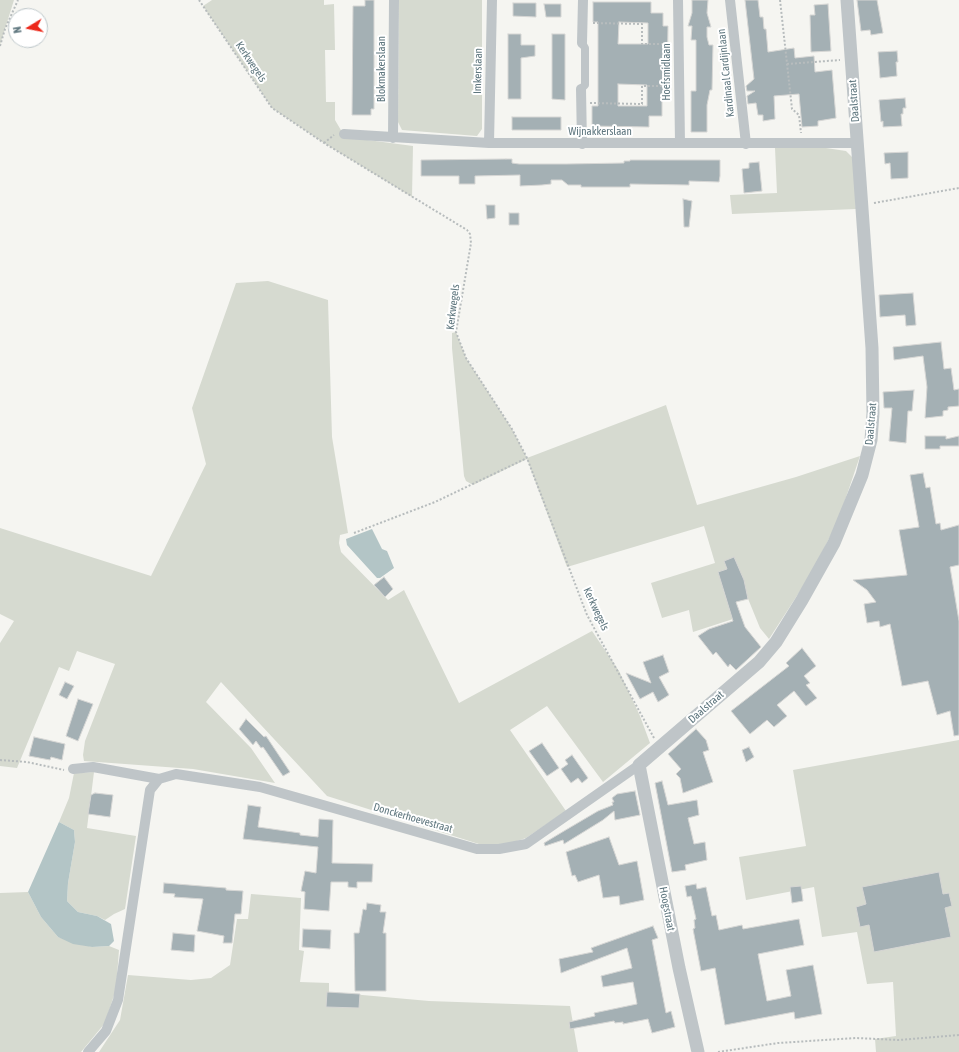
<!DOCTYPE html>
<style>
body{margin:0}
#map{position:relative;width:959px;height:1052px;overflow:hidden;background:#f5f5f1;font-family:"Asap Condensed",sans-serif}
canvas{display:block}
.north{position:absolute;left:8px;top:8px;width:40px;height:40px;box-sizing:border-box;background:#fff;border:1px solid #bfc8cb;border-radius:50%;rotate:260deg;font-size:11px;font-weight:700;line-height:16px;text-align:center;color:#5e767e}
.north::after{content:'';display:block;margin:auto;width:14px;height:18px;background:#ec281a;clip-path:polygon(50% 0,100% 100%,50% 72%,0 100%)}
</style>
<div id="map">
<canvas width="959" height="1052"></canvas>
<div class="north">N</div>
</div>
<script>
const context = document.querySelector('canvas').getContext('2d');
context.lineJoin = 'round';
function fill(path, color) { context.fillStyle = color; context.fill(path, 'evenodd'); }
const poly = rows => new Path2D(rows.map(r => 'M' + r).join(''));
function trace(path, color, width, dash) { context.strokeStyle = color; context.lineWidth = width; context.lineCap = dash ? 'butt' : 'round'; context.setLineDash(dash || []); context.stroke(path); }
function write(font, color, halo, rows, align = 'center') {
  context.font = font + ' "Asap Condensed",sans-serif'; context.lineWidth = 4; context.setLineDash([]); context.textBaseline = 'middle'; context.strokeStyle = halo; context.fillStyle = color; for (const [text, x, y, turn = 0] of rows) {
    context.save(); context.translate(x, y); context.rotate((+turn || 0) * Math.PI / 180); context.textAlign = isNaN(turn) ? turn : align; if (halo) context.strokeText(text, 0, 0); context.fillText(text, 0, 0); context.restore();
  }
}
fill(poly([
 [0,0,14,0,0,45],
 [212,0,324,0,324,5,334,4,335,50,325,50,326,102,335,102,335,120,345,137,413,146,412,197,324,143,272,108,203,6],
 [399,0,482,0,482,129,477,136,402,130,398,122],
 [775,148,826,148,846,151,853,158,856,209,732,214,730,195,777,193],
 [268,281,328,300,332,437,348,533,340,535,339,543,341,552,388,600,404,590,459,703,592,631,619,671,640,716,650,743,603,782,547,706,510,730,566,811,526,838,511,843,494,846,482,845,327,796,221,682,206,702,251,748,275,783,193,769,84,761,83,755,85,741,115,664,77,651,69,671,59,667,17,768,0,766,0,643,14,621,0,614,0,528,151,576,206,464,192,408,236,283],
 [456,332,466,358,512,429,527,458,666,405,697,505,796,477,860,456,838,521,811,574,769,639,760,628,742,584,723,589,733,619,693,632,689,610,662,618,651,583,715,563,704,526,567,567,527,459,473,485,466,481,464,476,452,348,452,333],
 [959,740,959,1052,876,1052,875,1039,896,1036,893,982,867,984,857,932,822,937,814,887,746,900,739,857,806,846,793,770],
 [94,772,87,828,136,836,125,909,114,914,105,920,97,916,78,912,67,901,68,883,75,842,74,830,59,822,69,798,74,773],
 [28,892,41,917,58,937,92,947,109,946,119,950,116,989,105,1023,81,1052,0,1052,0,893],
 [251,894,301,898,299,950,304,951,300,982,329,983,329,992,429,1001,570,1006,578,1052,99,1052,120,1020,128,975,191,980,211,978,230,965,237,919,248,919]
]), '#d6dad0');
fill(poly([
 [372,529,382,549,387,551,394,568,380,578,377,578,347,545,346,539],
 [59,822,74,830,75,842,68,883,67,901,78,912,97,916,111,924,114,941,109,946,92,947,73,944,58,937,41,917,28,892]
]), '#b3c5c6');
const building = poly([
 [365,0,374,0,374,109,371,109,371,115,352,115,353,6,365,6,365,0],
 [692,0,708,0,707,13,711,27,707,27,707,37,709,45,713,45,712,90,710,90,707,105,707,132,691,132,691,91,696,91,696,40,691,40,692,26,688,26,692,13,692,0],
 [745,0,758,0,760,17,763,17,764,29,766,29,768,52,794,48,795,58,814,56,815,72,832,70,836,118,818,121,818,126,802,127,799,94,774,96,775,119,763,121,763,115,758,115,756,103,748,104,747,96,755,91,747,91,746,86,754,79,745,0],
 [857,0,877,0,883,33,871,35,870,30,861,31,857,0],
 [593,2,651,2,651,13,663,13,663,26,668,26,667,96,662,97,662,116,649,116,649,127,592,126,592,106,598,106,598,22,593,22,593,2],
 [619,22,648,23,648,44,618,44,619,22],
 [618,84,647,85,647,106,618,106,618,84],
 [513,3,536,3,536,17,513,16,513,3],
 [544,4,561,4,561,17,546,17,544,4],
 [828,4,831,51,811,52,810,15,815,15,814,5,828,4],
 [508,34,521,34,521,45,535,45,535,56,521,58,521,99,508,99,508,34],
 [552,34,565,34,565,100,552,99,552,34],
 [897,51,898,62,896,62,897,76,880,78,878,52,897,51],
 [905,98,906,108,903,108,903,114,901,114,902,126,883,127,883,121,881,122,879,100,905,98],
 [512,117,561,117,561,130,512,130,512,117],
 [908,152,908,178,891,179,890,163,885,164,884,153,908,152],
 [506,159,512,159,512,163,519,164,567,164,624,163,624,161,630,161,630,160,720,160,720,176,719,182,689,181,689,185,630,184,630,187,581,187,581,185,568,185,562,180,551,180,551,184,542,185,520,186,520,175,475,176,475,184,459,184,459,176,421,176,421,160,506,159],
 [759,162,762,191,744,193,742,169,749,168,749,163,759,162],
 [683,199,692,201,689,227,684,227,683,199],
 [486,205,495,205,495,218,487,219,486,205],
 [509,213,519,213,519,225,509,225,509,213],
 [913,293,916,325,906,326,905,315,880,317,879,295,913,293],
 [941,342,944,369,951,368,954,390,959,389,959,406,948,407,948,410,943,411,943,416,925,418,927,387,923,356,894,360,893,347,941,342],
 [914,390,912,411,908,411,906,443,889,441,892,408,884,408,883,392,914,390],
 [925,436,946,436,946,439,959,436,959,446,940,446,940,449,925,449,925,436],
 [923,473,926,488,930,487,936,524,940,523,941,530,959,525,959,565,950,567,959,621,959,735,954,736,950,711,937,715,928,681,902,686,890,624,880,627,879,621,867,623,864,604,876,602,867,590,853,580,907,575,899,530,919,527,910,475,923,473],
 [734,557,744,580,748,599,736,602,745,627,761,647,736,670,730,664,728,667,716,652,713,655,698,636,709,629,733,621,718,572,727,569,724,561,734,557],
 [384,577,393,589,385,597,374,585,384,577],
 [802,648,816,666,804,676,810,683,806,685,817,698,806,706,794,691,777,705,787,716,774,727,767,720,750,734,731,711,789,666,786,663,802,648],
 [663,655,669,672,659,677,669,695,658,702,653,692,640,699,626,673,651,683,643,662,663,655],
 [65,682,74,686,67,699,59,695,65,682],
 [78,699,93,704,78,741,66,736,78,699],
 [246,719,264,737,266,736,290,772,283,776,263,747,261,748,256,741,253,745,239,729,246,719],
 [696,729,706,740,709,750,703,752,713,782,683,793,680,778,676,774,681,769,668,754,696,729],
 [34,737,65,744,62,760,51,757,50,760,29,756,34,737],
 [542,743,559,768,547,776,529,751,542,743],
 [749,747,754,757,746,762,742,750,749,747],
 [572,755,588,778,582,783,578,778,571,783,561,769,568,764,565,760,572,755],
 [662,781,668,805,697,800,699,815,688,818,694,844,705,842,707,860,685,865,686,870,672,872,655,783,662,781],
 [635,791,640,815,615,820,614,811,603,820,564,844,563,840,545,846,544,843,564,831,598,811,613,805,612,802,614,802,612,798,617,794,635,791],
 [95,793,113,795,110,817,88,814,91,795,95,793],
 [248,805,261,807,258,827,300,833,300,835,318,837,319,819,333,820,332,863,373,864,372,882,357,882,357,888,348,887,348,882,331,882,329,911,304,909,305,892,301,891,305,871,316,873,318,847,243,839,248,805],
 [609,837,619,865,637,861,644,900,620,905,619,896,603,898,599,875,578,882,575,875,572,876,566,852,609,837],
 [939,872,943,894,949,893,952,906,945,908,951,937,874,952,869,925,860,927,856,907,866,904,862,887,939,872],
 [164,883,226,888,226,890,243,891,241,914,235,914,232,943,223,943,224,936,197,931,203,899,174,897,175,894,163,893,164,883],
 [696,884,697,889,706,887,712,916,716,915,719,930,742,925,743,929,799,919,804,945,758,954,767,1001,791,996,786,970,813,965,822,1014,795,1019,794,1012,725,1025,715,968,701,971,693,929,695,928,694,920,696,919,691,896,687,897,685,886,696,884],
 [801,886,803,901,792,903,790,887,801,886],
 [367,903,381,905,380,912,386,912,383,933,386,933,386,991,355,991,354,933,359,933,363,909,366,910,367,903],
 [653,926,658,938,652,940,666,1013,671,1011,675,1027,652,1033,648,1019,623,1024,623,1022,615,1023,614,1021,570,1029,569,1022,595,1016,594,1013,637,1004,633,982,603,987,601,976,632,968,627,948,561,973,559,959,593,952,591,948,653,926],
 [303,929,331,930,330,949,302,947,303,929],
 [173,933,195,935,194,952,171,950,173,933],
 [327,992,360,994,359,1008,326,1007,327,992]
]);
fill(building, '#a4b0b4');
trace(building, '#d6d6d4', 1);
trace(poly([
 [199,0,272,108,324,143,467,230,470,234,471,243,456,332,466,358,512,429,527,458,587,615,654,738],
 [780,0,792,109,799,115,801,133],
 [593,23,642,24,642,44,670,44],
 [0,46,5,29,18,0],
 [787,64,840,60],
 [590,103,642,104,642,86,669,86],
 [324,143,334,135],
 [874,203,959,188],
 [354,533,435,502,527,458],
 [0,760,27,762,64,770],
 [718,1052,778,1043,856,1038,899,1040,959,1035]
]), '#b7bcbd', 2, [2, 2]);
trace(poly([
 [581,89,585,85,585,48,582,43]
]), '#bfc5c8', 8);
trace(poly([
 [678,0,680,143],
 [730,0,746,144],
 [582,43,583,0],
 [581,89,582,144],
 [344,134,489,143,857,143],
 [393,138,394,0],
 [489,143,492,0],
 [73,769,93,767,159,779,176,774,260,787,477,849,499,849,526,844,639,765],
 [88,1052,106,1031,118,1000,150,790,159,779]
]), '#bfc5c8', 10);
trace(poly([
 [698,1052,679,968,639,765,759,662,776,642,802,600,834,543,862,475,871,440,873,413,872,348,847,0]
]), '#bfc5c8', 13);
write('11px', '#5e767e', '#fff', [
 ["Kerkwegels",251,62,56],
 ["Blokmakerslaan",382,69,-90],
 ["Imkerslaan",478,71,-89],
 ["Hoefsmidlaan",667,72,-90],
 ["Kardinaal Cardijnlaan",726,73,-96],
 ["Daalstraat",854,101,-94],
 ["Wijnakkerslaan",600,132],
 ["Kerkwegels",453,307,-83],
 ["Daalstraat",871,424,-85],
 ["Kerkwegels",596,609,65],
 ["Daalstraat",706,707,-41],
 ["Donckerhoevestraat",413,818,16],
 ["Hoogstraat",667,909,79]
]);
</script>
